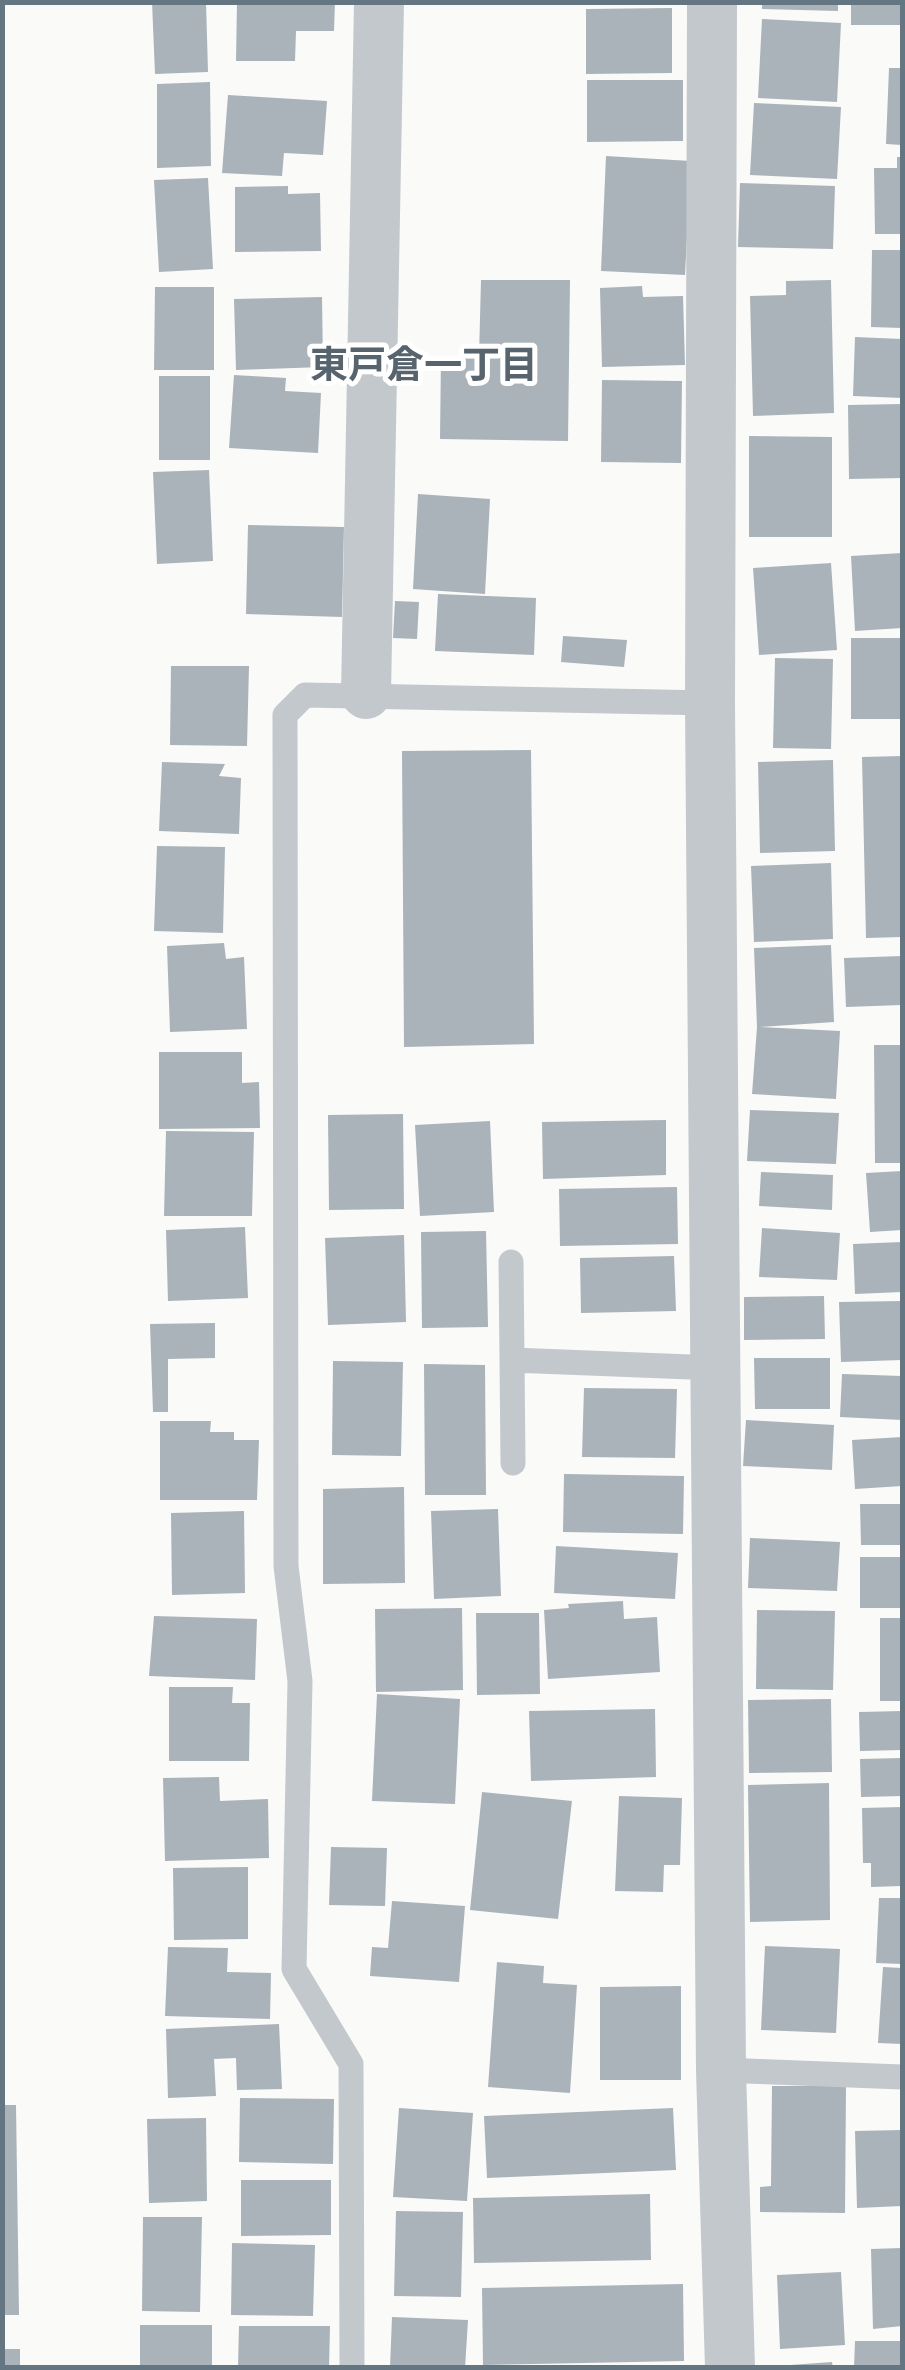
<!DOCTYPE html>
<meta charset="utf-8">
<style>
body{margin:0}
#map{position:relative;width:905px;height:2370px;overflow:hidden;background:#fafaf8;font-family:"Open Sans",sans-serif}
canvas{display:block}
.frame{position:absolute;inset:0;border:5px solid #657683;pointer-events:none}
</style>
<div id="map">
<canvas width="905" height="2370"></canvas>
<div class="frame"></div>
</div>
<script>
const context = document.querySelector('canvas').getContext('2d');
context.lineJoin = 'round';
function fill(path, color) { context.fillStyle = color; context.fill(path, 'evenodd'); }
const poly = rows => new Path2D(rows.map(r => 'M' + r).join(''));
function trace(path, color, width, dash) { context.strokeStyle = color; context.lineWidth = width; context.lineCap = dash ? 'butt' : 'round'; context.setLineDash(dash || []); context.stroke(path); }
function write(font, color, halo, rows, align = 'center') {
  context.font = font + ' "Open Sans","Noto Sans JP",sans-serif'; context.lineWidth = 10; context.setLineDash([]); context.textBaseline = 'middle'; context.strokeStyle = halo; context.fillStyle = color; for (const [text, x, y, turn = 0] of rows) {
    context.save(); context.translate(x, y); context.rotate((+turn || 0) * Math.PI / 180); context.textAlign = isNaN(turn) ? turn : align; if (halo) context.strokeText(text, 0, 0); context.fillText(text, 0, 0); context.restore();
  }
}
fill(poly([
 [152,2,206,2,208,72,155,74],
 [237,2,335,2,334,31,296,31,295,61,236,61],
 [762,2,838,2,838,11,762,9],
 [851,2,902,2,902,25,851,25],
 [672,8,672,73,586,74,586,9],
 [762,19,841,23,837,102,758,98],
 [889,68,902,68,902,145,886,144],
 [587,80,683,80,683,141,587,142],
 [210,82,211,166,157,168,157,84],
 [228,95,327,101,323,155,284,153,282,176,222,173],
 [754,103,841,107,837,179,750,175],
 [606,156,691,161,685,275,601,271],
 [897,157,902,157,902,234,875,234,874,168,897,168],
 [208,178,213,269,159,272,154,180],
 [740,183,835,186,833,249,738,247],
 [288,186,288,194,320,193,321,251,235,252,235,187],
 [872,250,902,250,902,328,871,327],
 [481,280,570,280,568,441,440,439,441,356,479,357],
 [831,280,834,413,753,416,750,296,786,295,786,281],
 [642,286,643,297,683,296,685,365,602,367,600,288],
 [155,287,214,287,214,370,154,370],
 [322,297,323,367,236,370,234,299],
 [855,337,902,339,902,398,853,396],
 [234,375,286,378,285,391,321,393,318,453,229,448],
 [159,376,210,376,210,460,159,460],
 [602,380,682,381,681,463,601,462],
 [902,404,902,478,849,479,848,405],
 [749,436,832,437,832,537,749,537],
 [209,470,213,561,157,564,153,472],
 [418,494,490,499,485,594,413,589],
 [248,525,344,527,342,617,246,614],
 [902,553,902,628,855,631,851,556],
 [831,563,837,650,759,655,753,568],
 [438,594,536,598,534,655,435,651],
 [395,601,419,602,417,639,393,638],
 [563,636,627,640,624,667,561,662],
 [851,638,902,638,902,719,851,719],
 [775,658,833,659,831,749,773,748],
 [171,666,249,666,247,746,170,745],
 [531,750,534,1044,404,1047,402,751],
 [902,756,902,937,866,938,862,757],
 [833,760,835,851,760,853,758,762],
 [162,762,225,764,219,776,241,778,239,834,159,831],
 [157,846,225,847,223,933,154,931],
 [831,863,833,939,754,942,751,866],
 [224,943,226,959,244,957,247,1029,170,1032,167,946],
 [831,945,834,1022,760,1027,840,1031,836,1099,752,1094,757,1027,754,948],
 [902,956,902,1005,846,1007,844,958],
 [874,1045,902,1045,902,1163,875,1163],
 [159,1052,242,1052,242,1083,259,1082,260,1128,159,1129],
 [750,1110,839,1113,836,1164,747,1161],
 [403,1114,404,1209,329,1210,328,1115],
 [666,1120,666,1175,543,1179,542,1122],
 [490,1121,494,1212,420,1216,415,1125],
 [166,1131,254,1132,252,1216,164,1216],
 [902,1171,902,1230,870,1232,866,1173],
 [761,1172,833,1175,832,1210,759,1206],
 [677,1187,678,1244,560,1246,559,1189],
 [245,1227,248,1298,168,1301,166,1230],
 [762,1228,840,1233,837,1280,759,1277],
 [486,1231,488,1327,422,1328,421,1232],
 [404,1235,406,1322,328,1325,325,1238],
 [902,1242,902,1292,855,1294,853,1244],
 [674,1256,676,1311,581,1313,580,1258],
 [824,1296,825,1339,744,1340,744,1297],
 [902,1301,902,1360,841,1362,839,1302],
 [215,1323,215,1358,168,1359,168,1412,153,1412,150,1324],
 [754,1358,830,1358,830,1409,755,1409],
 [333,1361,403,1362,401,1456,332,1455],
 [424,1364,485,1365,486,1495,425,1495],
 [842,1374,902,1376,902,1420,840,1417],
 [584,1388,677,1389,675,1458,582,1457],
 [746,1420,834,1425,832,1470,743,1466],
 [160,1421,211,1421,210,1432,234,1432,234,1440,259,1440,257,1500,160,1500],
 [902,1437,902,1486,855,1489,852,1440],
 [564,1474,684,1476,683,1534,563,1532],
 [404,1487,405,1583,323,1584,323,1489],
 [860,1504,902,1504,902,1545,861,1545],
 [498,1509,501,1596,434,1599,431,1511],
 [244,1511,245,1593,172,1595,171,1513],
 [750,1538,840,1542,837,1591,748,1588],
 [556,1546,678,1553,675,1599,554,1593],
 [860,1557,902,1557,902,1608,860,1608],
 [623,1601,624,1619,657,1617,660,1672,548,1679,544,1610,569,1608,568,1604],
 [462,1608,463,1690,376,1692,375,1609],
 [757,1610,835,1611,833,1690,756,1689],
 [476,1613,539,1613,540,1694,477,1695],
 [154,1616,257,1619,255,1680,149,1676],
 [880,1618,902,1618,902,1701,880,1701],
 [169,1687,233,1687,232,1703,250,1703,249,1761,169,1761],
 [377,1694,460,1699,455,1804,372,1801],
 [831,1699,832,1772,749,1773,748,1700],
 [655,1709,656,1777,531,1781,529,1711],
 [902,1711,902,1750,860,1751,859,1712],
 [902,1758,902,1796,861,1797,860,1759],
 [219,1777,220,1801,268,1799,269,1858,165,1861,163,1778],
 [829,1783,830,1920,750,1922,748,1785],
 [482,1792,572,1801,558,1919,470,1910],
 [619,1796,682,1798,680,1865,664,1865,663,1892,615,1891],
 [902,1807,902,1886,871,1887,871,1863,863,1863,862,1808],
 [331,1847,387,1848,385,1906,329,1905],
 [248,1867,248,1939,174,1940,173,1868],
 [879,1898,902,1898,902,1964,876,1963],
 [392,1901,465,1906,459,1982,370,1976,372,1947,388,1948],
 [765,1946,840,1949,836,2033,761,2030],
 [168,1947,228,1948,227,1972,271,1973,270,2019,165,2016],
 [497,1962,544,1966,543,1983,577,1985,570,2093,488,2087],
 [883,1967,902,1968,902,2044,878,2043],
 [681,1986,681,2080,600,2080,600,1987],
 [279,2024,282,2089,237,2090,236,2058,214,2059,216,2096,168,2098,166,2029],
 [772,2086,846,2086,845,2213,760,2212,760,2187,771,2186],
 [240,2098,334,2099,333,2164,239,2162],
 [2,2105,16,2105,19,2315,2,2315],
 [399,2108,473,2113,467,2201,393,2197],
 [673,2108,676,2170,487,2178,484,2116],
 [206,2118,207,2201,149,2203,147,2119],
 [902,2130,902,2206,857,2208,855,2131],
 [241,2180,331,2180,331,2235,241,2236],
 [650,2194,651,2260,474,2263,473,2198],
 [396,2211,463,2212,461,2297,394,2296],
 [143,2217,202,2217,200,2312,142,2311],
 [232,2243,315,2245,313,2316,231,2315],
 [902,2248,902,2326,873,2329,871,2249],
 [841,2272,845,2345,780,2349,777,2275],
 [683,2284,684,2361,483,2365,482,2288],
 [392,2317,468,2320,465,2368,390,2368],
 [140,2325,212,2325,212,2368,140,2368],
 [239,2326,330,2326,329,2368,238,2368],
 [855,2341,902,2341,902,2368,854,2368],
 [2,2349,20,2349,20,2368,2,2368],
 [832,2362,833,2368,790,2368,790,2365]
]), '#aab3b9');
trace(poly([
 [511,1262,512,1360,716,1368],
 [512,1360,513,1463],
 [721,2070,902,2077],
 [352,2368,351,2064,294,1969,300,1681,286,1566,285,715,305,695,710,703]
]), '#c3c8cc', 25);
trace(poly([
 [712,2,710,703,721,2070,730,2368],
 [366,694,379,2]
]), '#c3c8cc', 50);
write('bold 38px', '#57646e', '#fff', [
 ["東戸倉一丁目",424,367]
]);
</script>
